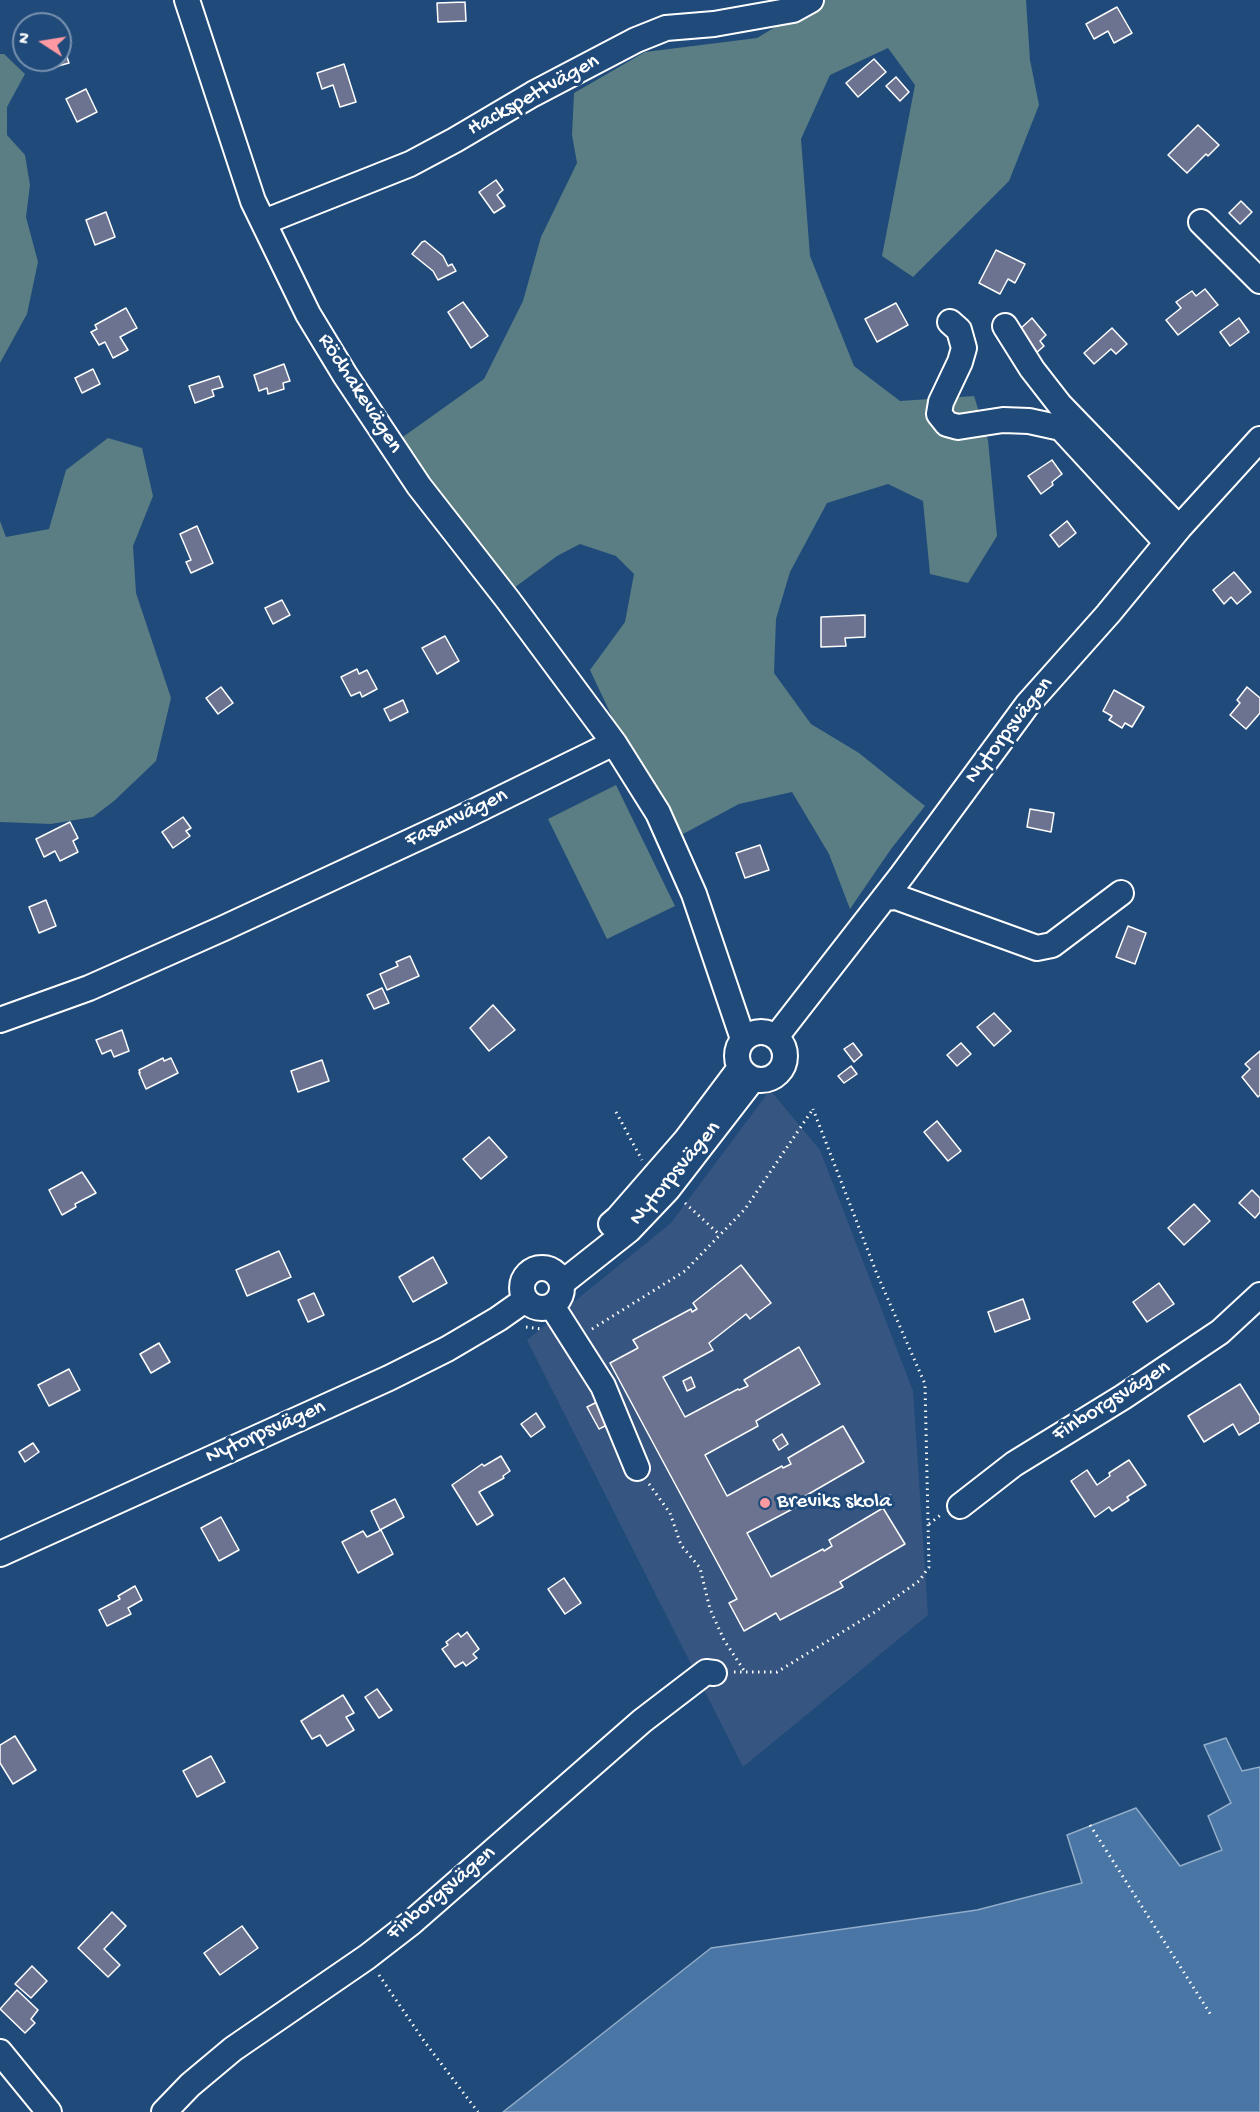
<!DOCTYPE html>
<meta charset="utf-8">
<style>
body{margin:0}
#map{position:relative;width:1260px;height:2112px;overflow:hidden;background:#1f4a7a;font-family:"Gochi Hand",sans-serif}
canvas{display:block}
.north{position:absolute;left:12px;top:12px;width:60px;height:60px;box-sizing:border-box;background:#1f4a7a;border:2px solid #7992af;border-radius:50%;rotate:282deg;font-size:16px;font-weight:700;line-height:24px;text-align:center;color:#fff}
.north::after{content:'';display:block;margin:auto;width:21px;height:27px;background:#ff9aa2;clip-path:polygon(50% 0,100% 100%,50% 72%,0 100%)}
</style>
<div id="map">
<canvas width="1260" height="2112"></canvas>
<div class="north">N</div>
</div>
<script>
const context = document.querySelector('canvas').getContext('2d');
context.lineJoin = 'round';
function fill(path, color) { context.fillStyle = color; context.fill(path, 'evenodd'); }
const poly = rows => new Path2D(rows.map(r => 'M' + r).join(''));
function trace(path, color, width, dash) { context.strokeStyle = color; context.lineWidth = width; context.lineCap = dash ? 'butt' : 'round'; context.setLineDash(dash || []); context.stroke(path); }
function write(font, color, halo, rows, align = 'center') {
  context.font = font + ' "Gochi Hand",sans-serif'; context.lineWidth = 6; context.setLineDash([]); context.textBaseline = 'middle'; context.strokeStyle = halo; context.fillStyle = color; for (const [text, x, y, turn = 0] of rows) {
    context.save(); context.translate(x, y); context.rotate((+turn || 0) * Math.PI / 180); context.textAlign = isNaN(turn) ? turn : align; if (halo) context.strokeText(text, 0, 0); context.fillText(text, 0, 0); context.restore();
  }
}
fill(poly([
 [770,1090,820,1150,913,1391,928,1615,743,1767,527,1340,671,1223]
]), '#365681');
fill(poly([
 [820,0,1026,0,1030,60,1039,105,1009,181,913,277,882,256,915,85,888,48,830,75,801,139,810,256,854,366,900,401,974,396,988,440,997,536,968,583,930,574,923,501,888,484,827,503,790,572,776,619,774,673,811,724,859,753,925,806,891,849,850,909,829,854,792,792,739,804,683,834,623,740,590,670,625,622,634,574,616,556,580,544,557,556,514,588,400,439,484,379,523,301,541,237,577,163,572,135,574,93,645,52,757,38],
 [0,54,4,54,25,74,7,107,7,135,25,155,30,185,26,217,38,262,27,314,0,363],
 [108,438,142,448,153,496,133,546,136,593,171,698,156,761,114,801,93,817,51,824,0,822,0,521,6,537,49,529,66,470],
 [616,785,675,906,607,939,548,819]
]), '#5a7e83');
const water = poly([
 [1226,1738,1242,1771,1260,1767,1260,2112,503,2112,711,1948,977,1910,1082,1883,1067,1835,1136,1808,1180,1866,1222,1850,1208,1816,1231,1803,1204,1745,1226,1738]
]);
fill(water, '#4a76a5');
trace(water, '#92adc9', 1.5);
const building = poly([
 [465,2,466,21,438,22,437,3,465,2],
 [1117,7,1132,33,1114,43,1108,31,1094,39,1086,24,1117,7],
 [63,45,69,63,51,68,49,60,60,60,60,46,63,45],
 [874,59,886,72,858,97,846,83,874,59],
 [344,64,356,102,340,107,333,85,322,89,317,73,344,64],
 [896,77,909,92,900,101,886,86,896,77],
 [86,89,97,112,77,122,66,99,86,89],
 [1198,125,1219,145,1208,156,1206,154,1187,173,1168,155,1198,125],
 [496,180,503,190,497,195,505,206,494,213,479,192,496,180],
 [1241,201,1252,212,1240,224,1229,213,1241,201],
 [106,212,115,237,95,245,86,220,106,212],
 [425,241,443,256,448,266,452,264,456,271,438,280,433,271,412,254,422,242,425,241],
 [996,250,1025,264,1015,283,1008,279,1000,294,979,283,996,250],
 [1205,289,1218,305,1178,335,1166,320,1181,308,1176,302,1192,291,1196,296,1205,289],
 [463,302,488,336,471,348,448,312,463,302],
 [896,303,908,325,877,342,865,319,896,303],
 [126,308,137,328,120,337,128,350,113,358,105,342,99,345,91,332,97,329,95,325,126,308],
 [1032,318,1046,335,1040,341,1044,346,1035,354,1022,339,1026,335,1020,329,1032,318],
 [1239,318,1249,332,1230,346,1220,332,1239,318],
 [1112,328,1127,344,1116,354,1111,349,1094,364,1084,353,1112,328],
 [284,364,290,381,283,383,284,389,268,394,267,388,259,391,254,375,284,364],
 [93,369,100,384,82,393,75,378,93,369],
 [219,376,223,387,212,390,214,396,195,403,189,386,219,376],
 [1052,460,1062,474,1052,482,1053,485,1041,494,1028,476,1052,460],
 [1067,521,1076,533,1059,547,1050,535,1067,521],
 [197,526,213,563,191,573,186,562,191,560,180,534,197,526],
 [1234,572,1251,592,1237,604,1231,597,1224,604,1213,590,1234,572],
 [282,600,290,615,273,624,265,608,282,600],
 [865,615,865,637,845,638,846,646,821,647,821,617,865,615],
 [445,636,459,661,437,674,422,648,445,636],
 [357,669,359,674,367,670,377,689,362,697,360,692,351,696,341,677,357,669],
 [221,687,233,703,218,714,206,698,221,687],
 [1247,687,1260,698,1260,713,1246,729,1230,715,1240,703,1237,700,1247,687],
 [1114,690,1144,707,1132,727,1125,723,1122,728,1109,720,1112,716,1103,711,1114,690],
 [403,700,408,712,390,721,384,709,403,700],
 [1030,809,1054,813,1051,832,1027,827,1030,809],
 [183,817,191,828,186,831,190,836,173,848,162,832,183,817],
 [70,822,78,838,73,841,78,852,60,861,55,851,44,857,36,839,70,822],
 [760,845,769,870,745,878,736,853,760,845],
 [46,900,56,926,39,933,29,907,46,900],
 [1128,926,1146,933,1135,964,1116,957,1128,926],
 [410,956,419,976,387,990,380,974,398,966,396,962,410,956],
 [382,988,389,1003,374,1009,367,995,382,988],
 [493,1005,515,1030,489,1051,470,1028,493,1005],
 [994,1013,1011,1031,994,1046,977,1027,994,1013],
 [122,1030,129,1051,114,1057,111,1050,102,1054,96,1040,122,1030],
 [853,1043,862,1055,854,1062,844,1049,853,1043],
 [961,1043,971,1054,957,1066,947,1055,961,1043],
 [1260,1051,1260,1095,1258,1097,1242,1077,1250,1069,1245,1064,1260,1051],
 [163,1058,164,1061,171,1058,178,1073,146,1089,139,1073,140,1073,139,1070,163,1058],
 [322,1060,329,1081,298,1092,291,1071,322,1060],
 [851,1066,857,1074,844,1083,838,1076,851,1066],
 [937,1121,961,1151,948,1161,924,1132,937,1121],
 [489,1137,507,1157,481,1179,463,1159,489,1137],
 [82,1172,96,1193,75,1204,76,1207,62,1215,49,1190,82,1172],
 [1252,1190,1260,1198,1260,1212,1255,1218,1239,1203,1252,1190],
 [1194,1204,1210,1221,1184,1245,1168,1228,1194,1204],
 [279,1251,291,1277,247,1296,236,1270,279,1251],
 [433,1257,447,1283,413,1302,399,1277,433,1257],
 [741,1265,771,1303,750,1319,746,1314,709,1343,713,1350,663,1377,685,1417,738,1389,739,1390,748,1386,744,1380,799,1347,820,1384,756,1421,758,1426,705,1455,727,1496,782,1466,783,1468,791,1464,788,1458,843,1426,864,1462,800,1499,802,1504,747,1533,771,1577,823,1549,824,1551,832,1546,829,1540,883,1508,905,1544,840,1582,843,1587,780,1620,776,1613,744,1631,729,1603,737,1599,610,1363,638,1348,633,1340,691,1309,692,1312,697,1309,693,1303,741,1265],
 [1159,1283,1174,1304,1147,1322,1133,1302,1159,1283],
 [314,1293,324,1315,308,1322,298,1300,314,1293],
 [1023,1299,1030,1319,995,1332,988,1312,1023,1299],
 [159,1343,170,1362,151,1373,140,1354,159,1343],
 [69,1369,80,1390,49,1406,38,1385,69,1369],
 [691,1377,695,1387,687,1391,683,1381,691,1377],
 [1240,1384,1260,1416,1260,1422,1239,1435,1233,1424,1204,1442,1188,1416,1240,1384],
 [599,1401,611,1423,599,1429,587,1407,599,1401],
 [536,1413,545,1427,531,1437,521,1424,536,1413],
 [782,1434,788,1444,779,1450,773,1440,782,1434],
 [33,1443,39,1452,25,1462,19,1452,33,1443],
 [501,1456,510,1471,503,1476,504,1478,479,1492,493,1515,477,1525,452,1485,482,1464,484,1466,501,1456],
 [1129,1460,1146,1485,1127,1497,1129,1500,1112,1511,1109,1507,1095,1517,1071,1481,1087,1470,1097,1485,1110,1476,1109,1473,1129,1460],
 [890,1495,891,1505,881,1506,880,1497,890,1495],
 [395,1499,404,1517,380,1530,371,1511,395,1499],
 [221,1517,239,1550,219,1561,201,1528,221,1517],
 [381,1530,393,1554,358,1573,342,1542,363,1531,367,1537,381,1530],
 [564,1578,581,1603,565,1614,548,1589,564,1578],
 [135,1586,142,1600,128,1608,131,1614,107,1626,99,1610,120,1599,118,1596,135,1586],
 [467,1632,479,1649,473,1654,477,1658,466,1666,463,1662,455,1667,442,1649,448,1645,446,1642,458,1633,461,1637,467,1632],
 [377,1689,392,1710,379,1718,365,1697,377,1689],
 [343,1695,354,1713,346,1717,354,1730,327,1746,320,1735,312,1739,301,1721,343,1695],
 [15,1736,36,1770,13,1784,0,1763,0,1745,15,1736],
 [211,1756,225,1782,197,1797,183,1771,211,1756],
 [112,1912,126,1926,104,1949,120,1965,108,1977,78,1948,112,1912],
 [242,1926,258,1948,220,1975,204,1953,242,1926],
 [32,1966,47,1981,31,1998,15,1984,32,1966],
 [17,1990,38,2010,31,2019,35,2023,25,2033,0,2009,17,1990]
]);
fill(building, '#6c7390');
trace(building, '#fff', 1.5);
const minor = poly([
 [187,0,253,201,308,314,345,375,419,486,508,600,614,743],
 [264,222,410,164,455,140,533,94,636,40,666,28,714,24,793,10,811,0],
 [1201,222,1260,281],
 [950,322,959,330,964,348,960,362,941,402,939,414,947,424,958,427,1003,420,1029,421,1061,428,1167,543],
 [1005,326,1032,369,1060,405,1179,528],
 [884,898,896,897,1037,948,1052,945,1121,893],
 [0,1020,89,988,224,928,461,818,614,743,658,813,694,894,743,1039],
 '737 1056a24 24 0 1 1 48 0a24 24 0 1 1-48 0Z',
 [776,1037,902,875,1027,705,1108,614,1179,528,1260,439],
 [611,1224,618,1218,686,1140,740,1068],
 '522 1288a20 20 0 1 1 40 0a20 20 0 1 1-40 0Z',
 [562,1283,629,1230,668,1189,753,1079],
 [552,1306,603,1386,637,1468],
 [960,1506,1014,1464,1123,1397,1220,1332,1260,1295],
 [0,1554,389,1378,447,1349,498,1319,525,1300],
 [0,2052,49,2112],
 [164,2112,190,2085,233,2049,367,1957,411,1923,642,1721,706,1672,714,1673]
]);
trace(minor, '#fff', 28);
trace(poly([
 [616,1112,642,1160],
 [685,1203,720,1235],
 [526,1327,542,1329],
 [592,1329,685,1271,745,1209,813,1109],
 [649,1484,670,1513,681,1545,700,1568,710,1609,724,1640,745,1672],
 [929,1524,942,1514],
 [734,1672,777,1672,875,1612,919,1581,929,1567,925,1384,877,1274,813,1109],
 [1090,1825,1211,2015],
 [379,1975,424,2041,478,2112]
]), '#fff', 3, [1.5, 4.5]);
trace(minor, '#1f4a7a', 24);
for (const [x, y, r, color] of [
 [765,1503,6,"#ff9aa2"]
]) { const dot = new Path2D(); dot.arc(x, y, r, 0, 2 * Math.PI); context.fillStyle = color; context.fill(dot); trace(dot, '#1f4a7a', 2); }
write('22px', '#fff', '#1f4a7a', [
 ["Hackspettvägen",534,96,-29],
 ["Rödhakevägen",359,394,57],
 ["Nytorpsvägen",1010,731,-52],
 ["Fasanvägen",457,819,-26],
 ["Nytorpsvägen",676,1174,-50],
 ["Finborgsvägen",1112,1402,-32],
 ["Nytorpsvägen",266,1433,-24],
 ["Finborgsvägen",442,1894,-40]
]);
write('22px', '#fff', '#1f4a7a', [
 ["Breviks skola",777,1503]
], 'left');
</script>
